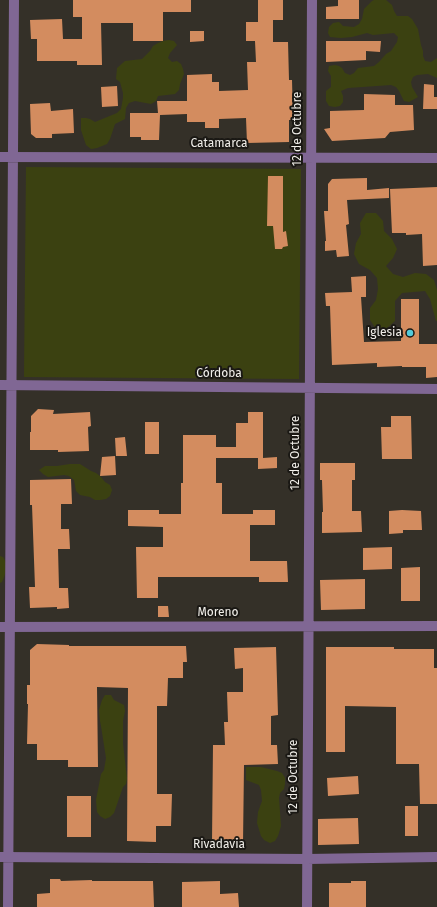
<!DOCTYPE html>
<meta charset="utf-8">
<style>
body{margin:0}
canvas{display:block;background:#343028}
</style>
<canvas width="437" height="907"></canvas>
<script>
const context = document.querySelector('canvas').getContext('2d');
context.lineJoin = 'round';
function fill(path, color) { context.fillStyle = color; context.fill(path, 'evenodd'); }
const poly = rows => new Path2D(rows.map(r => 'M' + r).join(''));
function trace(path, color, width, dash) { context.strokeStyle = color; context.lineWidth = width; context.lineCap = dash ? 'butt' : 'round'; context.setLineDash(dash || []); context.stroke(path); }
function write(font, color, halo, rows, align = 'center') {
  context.font = font + ' "Fira Sans",sans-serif'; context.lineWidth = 4; context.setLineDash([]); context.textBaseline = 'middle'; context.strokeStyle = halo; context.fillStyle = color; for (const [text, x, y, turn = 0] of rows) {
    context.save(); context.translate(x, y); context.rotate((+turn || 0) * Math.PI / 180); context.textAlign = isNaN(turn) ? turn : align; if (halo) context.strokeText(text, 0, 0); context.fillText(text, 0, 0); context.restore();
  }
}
fill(poly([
 [374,0,386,0,392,5,394,11,397,16,408,16,412,19,418,29,421,45,423,51,423,56,425,61,431,62,437,58,437,78,428,74,417,75,413,77,411,82,412,87,418,97,409,102,404,101,399,91,396,87,391,85,348,88,341,91,343,96,343,102,340,106,335,107,329,106,326,101,326,91,331,87,331,76,328,71,329,66,335,65,339,66,342,68,345,73,350,75,354,73,358,68,374,66,379,62,386,54,391,51,397,42,398,37,394,33,373,35,367,33,352,37,341,38,330,37,328,33,329,27,333,23,339,22,343,26,354,27,359,24,362,19,364,9,372,1],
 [169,40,174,41,177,45,170,53,168,58,172,62,177,61,181,64,183,69,184,74,180,84,179,90,175,94,158,96,156,101,151,104,135,101,129,103,126,108,125,119,115,124,110,139,107,144,97,148,91,149,86,145,81,130,81,118,86,118,90,119,95,122,117,113,121,109,123,98,123,93,120,82,116,79,117,68,125,61,142,59,150,51,153,46,158,43,163,41],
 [26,167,301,169,299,379,24,377],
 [366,213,376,213,383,221,384,231,392,239,397,249,393,258,386,266,393,274,403,277,415,273,426,274,434,280,437,290,437,321,436,321,430,299,425,291,402,293,395,301,395,321,387,328,376,329,370,320,370,308,376,300,378,289,377,278,370,270,359,264,354,254,356,243,361,234,360,223],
 [70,464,80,464,91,471,96,473,100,476,105,482,110,485,112,490,110,496,106,499,100,500,95,500,90,497,80,495,76,491,74,480,69,476,64,475,48,477,43,474,39,470,45,466,57,466],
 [0,556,3,557,6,562,6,572,2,582,0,583],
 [105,695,111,695,114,700,124,705,125,711,123,721,123,744,127,778,126,784,123,787,114,813,110,817,105,819,100,816,97,812,96,800,101,774,104,770,106,758,101,726,100,721,99,710,102,700],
 [246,767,261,767,277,771,282,773,285,778,285,784,284,789,280,793,279,798,281,826,278,836,275,841,270,843,264,840,261,836,257,823,258,812,262,801,261,790,259,785,246,780]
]), '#3b4111');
fill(poly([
 [73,0,191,0,191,12,163,12,163,41,133,41,133,23,101,23,102,65,77,65,77,61,37,61,37,39,31,39,30,20,62,19,63,39,82,39,82,17,73,17],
 [258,0,283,0,283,20,273,20,273,42,288,42,289,80,292,80,293,120,289,120,289,142,247,143,246,118,219,119,219,128,205,128,205,122,187,122,187,114,160,115,159,140,141,140,141,137,130,137,130,113,158,113,157,101,187,101,187,75,212,74,212,82,219,82,219,91,248,90,247,62,256,62,255,41,246,41,246,22,258,22],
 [338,0,359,0,359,19,326,19,326,7,338,6],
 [190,31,204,31,204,41,190,42],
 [326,41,381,41,380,52,366,51,366,60,326,62],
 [424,84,434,85,434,97,437,97,437,109,423,109],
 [117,86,118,106,102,107,101,87],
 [364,94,395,95,395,105,413,105,414,130,390,132,385,138,332,141,324,129,330,128,330,111,364,110],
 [50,103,51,111,73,109,74,133,52,134,52,138,36,138,31,134,30,104],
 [268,176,283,176,283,232,286,231,288,246,283,247,282,249,275,249,273,226,267,226],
 [367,178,367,190,389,188,389,198,347,200,349,224,346,225,349,256,337,257,336,250,325,251,325,241,326,241,324,211,328,211,328,184,332,179],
 [437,187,437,265,423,266,422,234,406,235,406,233,392,233,390,189],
 [366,276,366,297,361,297,364,342,401,341,401,299,419,299,419,344,437,344,437,377,426,378,426,367,402,367,402,366,377,367,377,363,332,365,330,306,326,306,325,293,352,292,351,277],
 [38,409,54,410,53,414,90,412,91,426,88,427,89,451,58,452,58,450,30,450,30,432,31,432,31,416],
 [248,412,263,412,263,458,277,457,277,468,258,469,258,458,259,458,216,458,216,483,222,483,222,514,253,514,253,510,275,510,275,525,250,525,250,561,287,561,288,582,259,582,259,577,158,577,158,598,137,598,136,547,163,547,163,527,128,526,128,510,159,510,159,514,181,514,181,483,183,483,183,435,216,435,216,447,236,447,236,423,248,423],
 [391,416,411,416,412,459,382,459,381,427,391,427],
 [145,422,159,422,159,454,145,454],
 [125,437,127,456,116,456,115,438],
 [115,456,116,475,100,476,102,457],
 [320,463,355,463,355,480,352,480,352,511,361,511,362,532,322,533,322,512,323,512,322,480,320,480],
 [71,479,72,504,61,504,61,529,69,529,70,549,58,549,59,588,68,588,69,608,57,609,57,607,30,608,29,587,35,587,32,505,30,505,30,480],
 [402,510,421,511,422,530,403,530,403,533,389,534,389,511],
 [392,547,392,569,363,570,363,548],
 [420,567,420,601,401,601,401,568],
 [365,579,365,609,321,610,320,580],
 [158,606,168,606,169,617,158,617],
 [37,644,69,645,69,646,186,646,187,662,183,662,183,678,168,678,167,706,157,706,157,794,172,794,171,826,156,826,156,842,127,841,128,688,97,687,98,767,68,767,68,760,37,760,37,744,27,744,28,704,27,704,27,685,30,685,30,650],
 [276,647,278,715,271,716,271,745,277,745,278,764,244,765,243,843,212,842,213,745,225,745,224,722,228,722,227,692,243,692,243,668,235,669,234,648],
 [326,647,394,647,394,649,434,649,434,668,437,668,437,804,420,804,419,764,396,764,396,707,345,706,345,752,326,752],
 [358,776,359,794,328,796,327,778],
 [67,796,91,796,91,837,67,837],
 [405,806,418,806,418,836,405,836],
 [358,818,359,844,318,845,318,819],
 [50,879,60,879,61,881,92,880,92,881,153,881,154,907,37,907,37,894,50,893],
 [220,881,220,894,238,893,239,907,182,907,182,882],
 [351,881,366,881,366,907,329,907,329,883,351,883]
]), '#d38c5f');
trace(poly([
 [0,157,437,158],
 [0,385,437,389],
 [0,627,437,626],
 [0,857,307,859,437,857],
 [8,907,14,0],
 [307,907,312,0]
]), '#806794', 10);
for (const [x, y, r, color] of [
 [410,333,4,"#53cbda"]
]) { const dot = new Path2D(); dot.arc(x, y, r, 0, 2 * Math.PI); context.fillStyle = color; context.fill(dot); trace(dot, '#1a1814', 1.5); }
write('12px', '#f1efea', '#1a1814', [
 ["12 de Octubre",298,129,-90],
 ["Catamarca",219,144],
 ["Córdoba",219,374],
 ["12 de Octubre",296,453,-90],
 ["Moreno",218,613],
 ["12 de Octubre",294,777,-90],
 ["Rivadavia",219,845]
]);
write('12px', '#f1efea', '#1a1814', [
 ["Iglesia",402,333]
], 'right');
</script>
